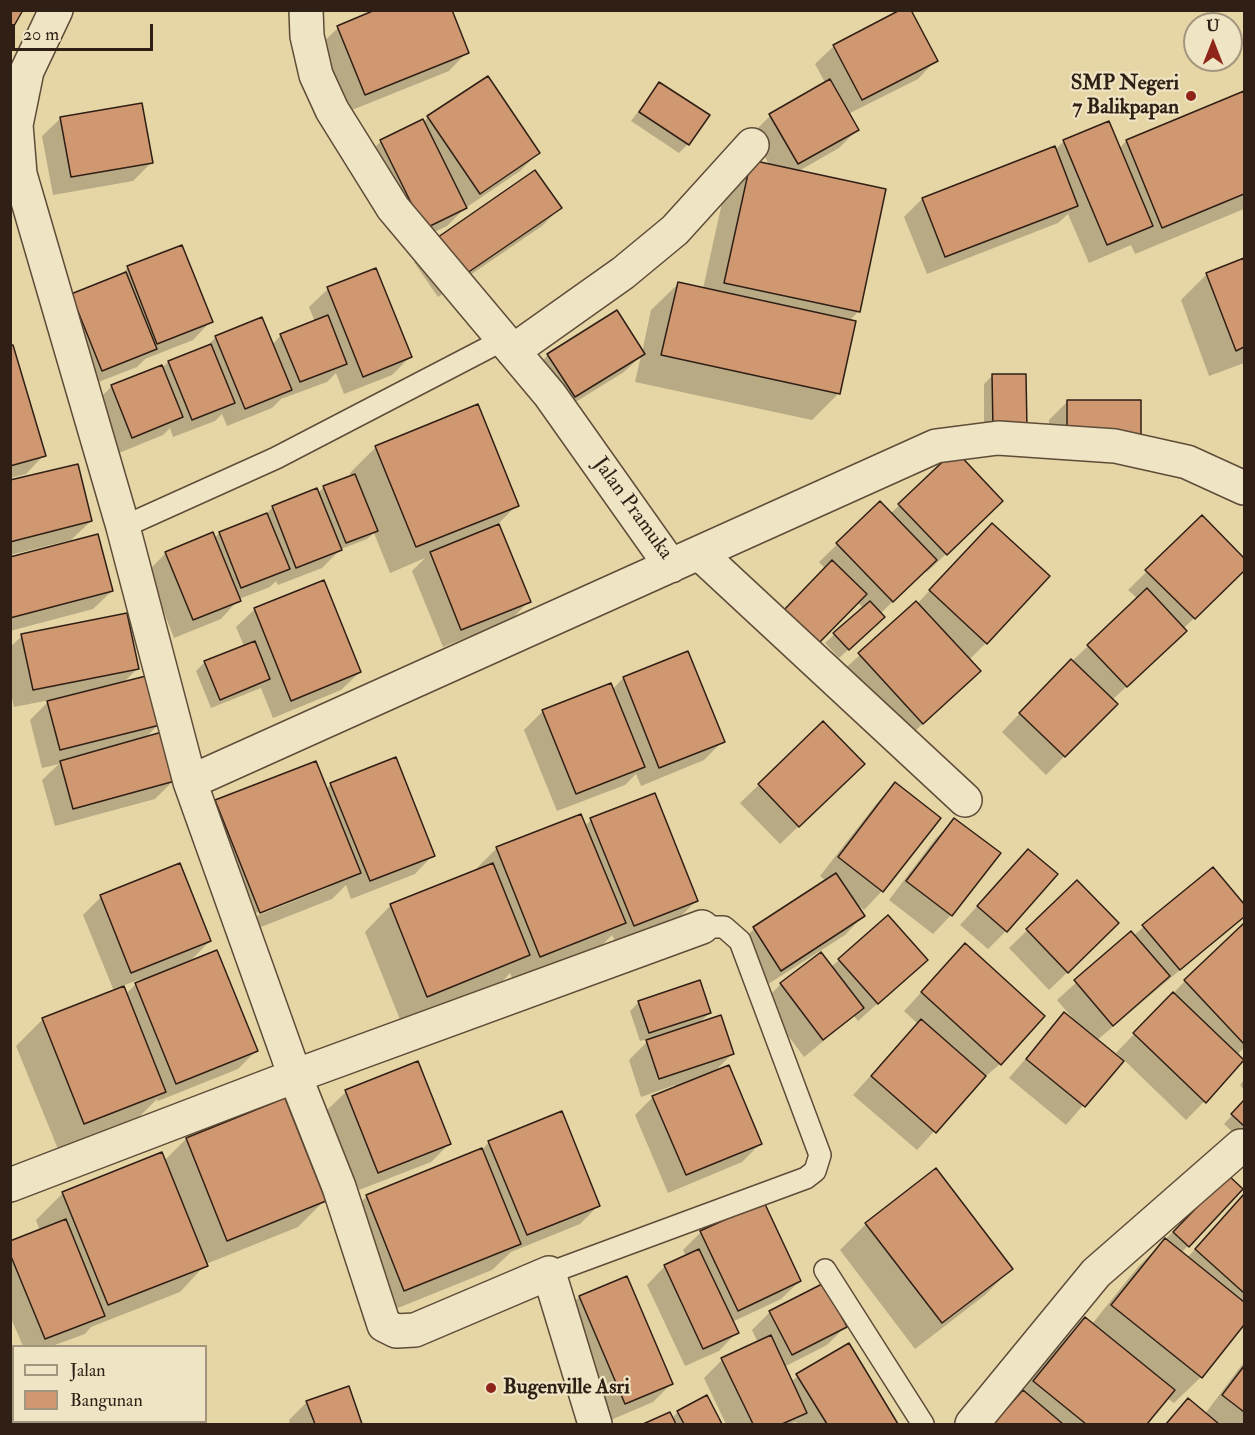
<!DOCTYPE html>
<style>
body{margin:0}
#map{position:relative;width:1255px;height:1435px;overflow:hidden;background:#e6d5a5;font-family:"IM FELL Double Pica",serif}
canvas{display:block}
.frame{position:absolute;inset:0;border:12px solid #301f15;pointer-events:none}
.legend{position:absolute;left:12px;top:1345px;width:195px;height:78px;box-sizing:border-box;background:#efe4c4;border:2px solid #a3957e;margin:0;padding:8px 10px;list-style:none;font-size:18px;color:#301f15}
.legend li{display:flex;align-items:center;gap:12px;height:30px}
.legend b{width:30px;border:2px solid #a3957e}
.north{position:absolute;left:1183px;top:12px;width:60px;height:60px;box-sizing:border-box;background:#efe4c4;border:2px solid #a3957e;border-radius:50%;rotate:0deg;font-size:16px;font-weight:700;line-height:24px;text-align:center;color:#301f15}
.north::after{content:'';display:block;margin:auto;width:21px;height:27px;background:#8f2418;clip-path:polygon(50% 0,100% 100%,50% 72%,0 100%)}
.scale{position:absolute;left:12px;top:24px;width:141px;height:27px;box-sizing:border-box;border:3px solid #301f15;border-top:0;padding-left:8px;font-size:18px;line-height:21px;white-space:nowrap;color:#301f15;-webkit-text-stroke:4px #efe4c4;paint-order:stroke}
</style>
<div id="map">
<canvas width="1255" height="1435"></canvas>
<div class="frame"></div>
<ul class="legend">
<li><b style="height:8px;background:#efe4c4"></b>Jalan</li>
<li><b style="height:16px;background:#cf9871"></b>Bangunan</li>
</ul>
<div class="north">U</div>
<div class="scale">20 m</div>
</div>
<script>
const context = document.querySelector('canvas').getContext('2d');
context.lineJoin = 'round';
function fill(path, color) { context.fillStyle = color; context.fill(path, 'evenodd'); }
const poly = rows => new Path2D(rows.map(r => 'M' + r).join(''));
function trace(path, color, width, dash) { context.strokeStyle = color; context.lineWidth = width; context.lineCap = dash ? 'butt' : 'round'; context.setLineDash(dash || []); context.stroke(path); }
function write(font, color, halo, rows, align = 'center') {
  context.font = font + ' "IM FELL Double Pica",serif'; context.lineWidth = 4.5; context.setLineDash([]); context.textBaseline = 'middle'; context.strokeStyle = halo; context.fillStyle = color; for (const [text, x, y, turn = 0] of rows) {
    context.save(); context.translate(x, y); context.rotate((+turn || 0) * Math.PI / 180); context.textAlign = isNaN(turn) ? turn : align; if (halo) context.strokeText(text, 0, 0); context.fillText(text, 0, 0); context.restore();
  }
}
fill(poly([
 [338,28,467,52,449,71,347,112,319,46],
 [834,46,936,60,918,79,848,114,857,130,839,148,797,172,858,312,849,321,839,393,812,420,635,382,641,356,624,372,556,414,530,373,548,355,642,353,651,310,678,284,703,289,725,189,752,162,770,166,752,134,770,116,826,84,815,64],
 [659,84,688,144,679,153,631,121],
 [1244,93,1244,209,1135,254,1131,245,1089,263,1068,214,1058,223,927,274,904,217,922,199,1055,150,1064,141,1119,149,1126,141],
 [428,117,538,153,520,171,464,209,447,226,405,246,363,160,381,141,423,123],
 [61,118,152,162,133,181,53,195,42,136],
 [560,208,542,226,438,297,414,262,432,243],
 [181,246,211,321,193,340,145,359,137,367,83,388,53,313,119,276,128,268],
 [1244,260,1244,363,1209,376,1181,300,1207,274],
 [375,270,411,356,392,375,344,394,336,373,327,382,281,399,272,408,227,426,222,414,215,421,173,437,170,428,163,435,114,455,94,404,112,386,162,368,168,362,206,347,216,337,272,345,281,335,315,322,309,307,328,289],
 [10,347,44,455,26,474,10,478],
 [993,375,1024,375,984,438,984,384],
 [1067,402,1140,433,1121,452,1049,452,1049,420],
 [376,447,517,505,498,524,529,601,511,620,443,647,412,571,425,558,390,573,374,533,367,539,341,549,322,568,278,585,276,581,270,587,239,599,221,619,174,638,148,571,166,553,214,539,219,533,263,517,273,507,318,493,324,487,351,477,350,473],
 [955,452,983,519,927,572,925,570,880,614,874,626,839,658,825,643,863,608,819,562,880,503,890,514],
 [10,482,91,521,71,540,10,555],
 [1202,517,1244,560,1244,569,1183,629,1167,649,1112,700,1116,704,1046,775,1002,732,1052,680,1138,599,1128,590],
 [974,543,986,643,969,660,961,689,904,741,841,672,917,604],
 [10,558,112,591,93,609,10,631],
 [255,609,360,672,341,690,273,718,261,688,211,708,196,671,205,662,244,646,236,627],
 [22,636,138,668,123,683,158,725,144,739,174,780,155,799,55,826,42,780,59,764,42,768,30,720,50,700,14,707,10,689,10,647],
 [687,653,723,741,704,760,641,786,636,774,625,785,557,811,524,730,543,711,612,690,623,678],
 [823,723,845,782,780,844,740,803],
 [331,784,433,855,415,874,351,899,346,885,332,899,233,938,190,828,216,802,326,789],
 [329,884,329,887,254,917,253,914],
 [895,784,939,819,882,891,864,910,855,903,863,916,845,935,762,988,735,947,754,929,826,881,820,876,877,803],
 [591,820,696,901,678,919,616,943,612,935,597,950,514,983,510,973,502,982,401,1022,365,932,391,905,473,872,497,848,585,826],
 [955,820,999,854,951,915,933,934,889,900,936,838],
 [1028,851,1006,931,988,949,960,925],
 [1213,869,1244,906,1244,916,1096,1041,1120,1059,1122,1058,1116,1053,1185,981,1243,926,1244,1048,1237,1055,1243,1062,1186,1120,1123,1059,1066,1125,1009,1078,1064,1014,1076,1022,1057,1000,1131,933,1133,936],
 [1077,882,1099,942,1049,990,1009,948],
 [101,897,210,941,187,964,256,1051,238,1069,158,1101,157,1099,138,1118,58,1149,16,1046,43,1019,114,991,83,915],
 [141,979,125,995,122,986],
 [888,917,926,960,858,1021,854,1016,804,1057,763,1002,781,984,831,967],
 [965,945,1000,1064,980,1081,917,1150,853,1095,918,1024,904,1011],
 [639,1002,710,1013,697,1025,732,1054,714,1072,760,1144,742,1162,668,1193,635,1115,653,1097,676,1088,675,1085,641,1097,629,1060,651,1038,640,1041,630,1011],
 [1244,1080,1244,1090,1240,1085],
 [346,1092,449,1144,431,1162,359,1190,327,1110],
 [284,1100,324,1201,298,1227,206,1264,180,1292,91,1327,85,1334,52,1346,23,1346,10,1316,10,1242,40,1231,36,1220,62,1194,161,1154,164,1161,186,1139],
 [1244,1102,1244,1143,1224,1124],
 [489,1142,598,1206,580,1224,511,1252,492,1270,378,1316,340,1223,367,1196,482,1150],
 [1219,1185,1241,1189,1181,1253,1187,1258,1244,1195,1244,1326,1201,1377,1174,1403,1167,1398,1145,1424,993,1424,1067,1337,1086,1319,1092,1324,1138,1267],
 [866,1224,1011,1269,985,1295,915,1349,840,1250],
 [701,1232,800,1281,781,1299,732,1322,737,1332,719,1351,685,1366,647,1285,665,1266,686,1256,683,1250],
 [626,1278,671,1384,653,1402,606,1422,561,1316,579,1297],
 [770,1312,845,1327,827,1345,784,1367,791,1381,848,1345,897,1424,798,1424,796,1422,785,1424,785,1421,779,1424,726,1424,704,1378,722,1360,758,1343,752,1330],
 [1244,1362,1244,1424,1165,1424,1188,1400,1205,1414],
 [348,1388,360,1424,290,1424,289,1420,307,1402],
 [706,1397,720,1424,647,1424,669,1414,671,1419,678,1412]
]), '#0003');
const building = poly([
 [10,10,23,10,10,33,10,10],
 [375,10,452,10,469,53,365,95,337,26,375,10],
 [900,10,911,10,938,61,862,100,833,45,900,10],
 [488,76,540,153,480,194,427,116,488,76],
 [830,79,859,130,798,164,769,114,830,79],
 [659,82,710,115,689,145,639,112,659,82],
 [1244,91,1244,194,1162,228,1126,140,1244,91],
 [142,103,153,163,71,177,60,117,142,103],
 [423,119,467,208,424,229,380,140,423,119],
 [1109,121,1153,226,1107,245,1063,140,1109,121],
 [1055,146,1078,206,945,257,922,198,1055,146],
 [751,160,886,189,860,312,724,283,751,160],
 [535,170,562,208,457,280,431,242,535,170],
 [182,245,213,322,157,344,127,266,182,245],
 [1244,258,1244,347,1236,351,1206,273,1244,258],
 [376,268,412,357,363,377,327,287,376,268],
 [126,272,157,349,102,371,71,294,126,272],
 [678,282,856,321,840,394,661,355,678,282],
 [617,310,645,354,575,397,547,354,617,310],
 [328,315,347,364,300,382,280,334,328,315],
 [262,317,292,390,245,409,215,336,262,317],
 [211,344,235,403,192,420,168,361,211,344],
 [13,345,46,456,10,466,10,346,13,345],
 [162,365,183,417,132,438,111,385,162,365],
 [992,374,1026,374,1027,429,993,429,992,374],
 [1067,400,1141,400,1141,434,1067,434,1067,400],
 [478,404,519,506,416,547,375,446,478,404],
 [955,450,1003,501,947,555,898,504,955,450],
 [78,464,92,521,10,542,10,480,78,464],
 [355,474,378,531,346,543,323,486,355,474],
 [317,488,342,550,296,568,272,506,317,488],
 [880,501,937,560,893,602,836,543,880,501],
 [267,513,290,569,241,588,219,532,267,513],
 [1202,515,1244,558,1244,571,1195,619,1145,570,1202,515],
 [992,523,1050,576,987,644,929,590,992,523],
 [499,524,531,602,461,630,430,552,499,524],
 [213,532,241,601,193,620,165,552,213,532],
 [98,534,113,591,10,618,10,557,98,534],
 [832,560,867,594,817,645,782,612,832,560],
 [324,580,361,672,291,701,254,608,324,580],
 [1147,588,1187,631,1127,687,1087,645,1147,588],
 [870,601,885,617,849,650,833,633,870,601],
 [916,601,981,671,923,724,858,653,916,601],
 [127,613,139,669,33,690,21,634,127,613],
 [255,641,270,679,220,700,204,661,255,641],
 [688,651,725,742,659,768,623,677,688,651],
 [1071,659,1118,704,1065,757,1019,713,1071,659],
 [146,676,160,725,60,750,47,701,146,676],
 [611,683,645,767,576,794,542,710,611,683],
 [823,721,865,764,799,827,758,784,823,721],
 [162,732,175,781,73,809,60,761,162,732],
 [396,757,435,856,370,881,330,783,396,757],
 [316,761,361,873,260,913,215,800,316,761],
 [895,782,941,818,883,892,838,857,895,782],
 [655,793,698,901,634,926,590,818,655,793],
 [581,814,626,923,540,957,496,847,581,814],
 [954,818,1001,853,952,916,906,881,954,818],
 [1028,849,1058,874,1007,932,977,906,1028,849],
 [180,863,211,941,131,973,100,895,180,863],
 [493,863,530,955,427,997,390,904,493,863],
 [1213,867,1244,904,1244,917,1180,970,1142,925,1213,867],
 [836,873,865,916,781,971,753,927,836,873],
 [1077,880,1119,923,1068,973,1026,929,1077,880],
 [888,915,928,960,878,1004,838,959,888,915],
 [1243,924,1244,926,1244,1044,1184,980,1243,924],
 [1131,931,1170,976,1113,1026,1074,980,1131,931],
 [965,943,1045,1016,1001,1065,921,992,965,943],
 [217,950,258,1051,176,1084,135,983,217,950],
 [821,952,864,1008,823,1040,780,983,821,952],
 [700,980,711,1013,649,1033,638,1001,700,980],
 [124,986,166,1092,84,1124,42,1018,124,986],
 [1173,992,1244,1060,1206,1103,1133,1033,1173,992],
 [1064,1012,1124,1061,1085,1107,1026,1059,1064,1012],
 [721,1015,734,1054,659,1079,646,1040,721,1015],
 [921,1019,986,1076,936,1133,871,1076,921,1019],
 [418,1061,451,1144,378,1173,345,1090,418,1061],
 [729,1065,762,1144,686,1175,652,1096,729,1065],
 [285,1098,326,1201,227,1241,186,1138,285,1098],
 [1244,1100,1244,1126,1231,1114,1244,1100],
 [562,1111,600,1206,527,1235,488,1141,562,1111],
 [482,1148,521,1244,404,1291,366,1195,482,1148],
 [162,1152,208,1266,108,1305,62,1192,162,1152],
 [936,1168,1013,1269,942,1323,865,1223,936,1168],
 [1228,1175,1243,1189,1189,1247,1173,1232,1228,1175],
 [1244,1194,1244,1293,1195,1249,1244,1194],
 [764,1202,801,1281,738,1311,700,1231,764,1202],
 [66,1219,105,1316,45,1339,10,1254,10,1241,66,1219],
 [1165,1238,1244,1302,1244,1325,1202,1378,1111,1305,1165,1238],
 [699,1249,739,1333,703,1349,664,1265,699,1249],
 [627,1276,673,1384,625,1404,579,1296,627,1276],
 [824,1283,847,1327,792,1355,769,1311,824,1283],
 [1085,1317,1175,1390,1147,1424,1086,1424,1033,1381,1085,1317],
 [771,1335,807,1413,782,1424,753,1424,721,1358,771,1335],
 [849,1343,898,1424,827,1424,796,1374,849,1343],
 [1244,1366,1244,1412,1222,1395,1244,1366],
 [349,1386,362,1424,315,1424,306,1401,349,1386],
 [1023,1390,1063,1424,993,1424,1023,1390],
 [707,1395,722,1424,684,1424,677,1411,707,1395],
 [1188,1398,1219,1424,1166,1424,1188,1398],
 [670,1412,676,1424,643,1424,670,1412]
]);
fill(building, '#cf9871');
trace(building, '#301f15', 1.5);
const service = poly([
 [123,527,276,458,503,340],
 [825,1270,923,1424],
 [549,1273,806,1178,815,1171,820,1155,740,941,724,927,702,927]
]);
const minor = poly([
 [56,10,27,71,16,125,20,174,123,527,190,782,936,446,998,438,1115,446,1187,462,1244,488],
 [306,10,307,36,316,75,332,110,393,208,550,395,671,566],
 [513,351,623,273,675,230,752,145],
 [699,553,965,800],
 [190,782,295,1076,339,1187,384,1325,396,1331,415,1330,549,1273,595,1424],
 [10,1185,295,1076,702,927],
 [972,1424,1096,1273,1241,1146,1244,1146]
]);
trace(service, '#5e4c39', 24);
trace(minor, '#5e4c39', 36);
trace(service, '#efe4c4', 21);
trace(minor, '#efe4c4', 33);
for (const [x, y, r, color] of [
 [1191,96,6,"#8f2418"],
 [491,1388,6,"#8f2418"]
]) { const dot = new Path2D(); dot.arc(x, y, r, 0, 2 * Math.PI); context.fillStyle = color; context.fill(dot); trace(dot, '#efe4c4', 2); }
write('bold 21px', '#301f15', '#efe4c4', [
 ["SMP Negeri",1179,84],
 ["7 Balikpapan",1179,108],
 ["Bugenville Asri",503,1388,"left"]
], 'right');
write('21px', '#301f15', '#efe4c4', [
 ["Jalan Pramuka",632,509,54]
]);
</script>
